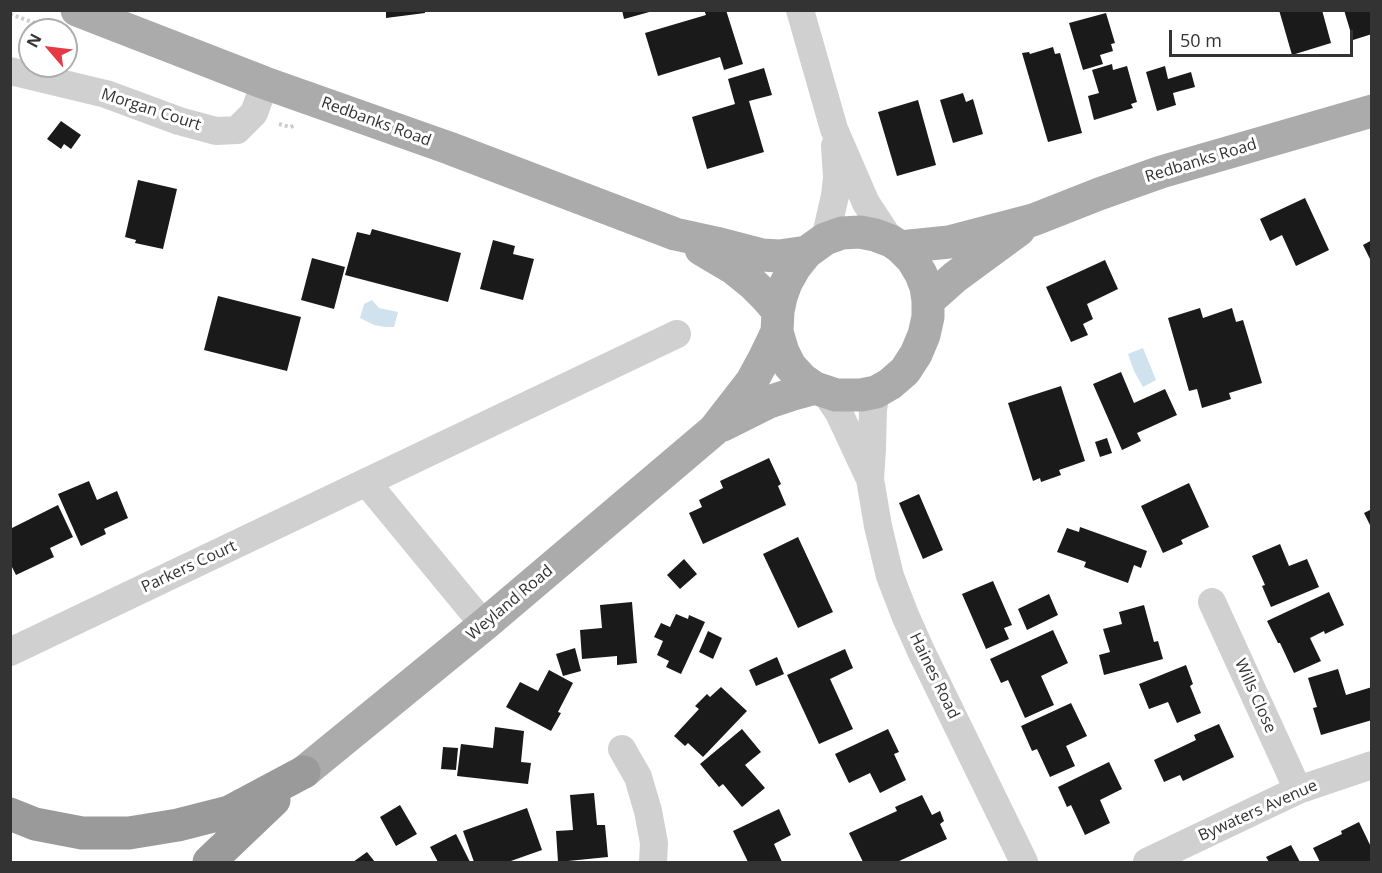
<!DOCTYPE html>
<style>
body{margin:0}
#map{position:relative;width:1382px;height:873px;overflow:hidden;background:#fff;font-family:"Open Sans",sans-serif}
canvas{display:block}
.frame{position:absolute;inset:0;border:12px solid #333;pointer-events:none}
.north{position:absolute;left:18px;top:18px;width:60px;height:60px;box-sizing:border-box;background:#fff;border:2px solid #adadad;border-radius:50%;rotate:298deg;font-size:16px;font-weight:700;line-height:24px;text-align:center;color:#333}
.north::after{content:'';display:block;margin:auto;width:21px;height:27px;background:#e63946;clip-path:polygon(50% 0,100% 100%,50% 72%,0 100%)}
.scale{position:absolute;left:1169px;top:30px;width:184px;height:27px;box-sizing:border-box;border:3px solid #333;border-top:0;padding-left:8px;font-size:18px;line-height:21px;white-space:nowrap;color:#333;-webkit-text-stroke:4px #fff;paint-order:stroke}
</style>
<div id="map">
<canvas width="1382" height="873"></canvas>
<div class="frame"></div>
<div class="north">N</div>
<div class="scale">50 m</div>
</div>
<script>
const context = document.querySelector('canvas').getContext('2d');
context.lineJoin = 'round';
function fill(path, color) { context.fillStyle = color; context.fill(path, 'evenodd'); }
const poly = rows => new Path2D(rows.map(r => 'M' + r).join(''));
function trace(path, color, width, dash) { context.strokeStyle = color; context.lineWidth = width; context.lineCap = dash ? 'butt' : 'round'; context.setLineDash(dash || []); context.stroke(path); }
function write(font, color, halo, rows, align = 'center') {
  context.font = font + ' "Open Sans",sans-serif'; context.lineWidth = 6; context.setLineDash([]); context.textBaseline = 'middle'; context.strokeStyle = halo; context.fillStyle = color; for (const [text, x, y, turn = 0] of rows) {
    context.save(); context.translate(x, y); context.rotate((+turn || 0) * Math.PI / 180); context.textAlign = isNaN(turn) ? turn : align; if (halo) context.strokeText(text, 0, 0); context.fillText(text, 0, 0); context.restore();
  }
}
fill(poly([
 [372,300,379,308,398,312,394,327,385,327,374,325,360,318,364,304],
 [1143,348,1156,380,1143,387,1134,371,1128,354]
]), '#cfe2ee');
fill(poly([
 [386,10,425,10,425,13,386,18],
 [622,10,652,10,653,11,624,19],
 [704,10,726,10,743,64,724,70,720,57,658,76,645,33,706,15],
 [1279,10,1322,10,1331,43,1292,55],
 [1344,10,1372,10,1372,34,1353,40],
 [1106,13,1115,43,1111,44,1113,51,1100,55,1103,64,1083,70,1069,23],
 [1053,47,1055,54,1060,53,1082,133,1048,142,1022,53,1029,52,1030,54],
 [1112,64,1113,70,1127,66,1137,102,1131,104,1133,108,1094,120,1088,96,1099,93,1092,70],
 [1165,66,1168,79,1191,72,1195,87,1173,93,1176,105,1157,111,1146,72],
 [764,68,772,95,749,101,764,152,707,169,692,117,735,104,728,79],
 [963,93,966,102,973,99,983,134,953,143,940,100],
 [918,100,936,165,897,176,878,112],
 [61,121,81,135,71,149,64,144,61,149,47,139],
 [138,180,177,189,163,249,135,243,136,240,125,237],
 [1305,198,1329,250,1296,266,1282,235,1270,241,1260,219],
 [372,229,461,253,448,302,345,275,357,232,370,235],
 [493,240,515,246,513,254,534,259,523,300,480,289],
 [1372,240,1372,263,1363,245],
 [312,258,345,267,334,309,301,300],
 [1105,260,1118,289,1087,304,1093,319,1083,324,1088,335,1071,342,1046,287],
 [218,296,301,317,287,371,204,350],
 [1200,308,1203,318,1232,308,1236,322,1243,320,1262,383,1229,393,1231,399,1202,408,1197,389,1189,391,1168,318],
 [1121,372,1134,403,1165,389,1177,415,1137,433,1141,441,1122,450,1093,384],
 [1061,386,1085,461,1059,470,1061,475,1041,482,1040,478,1033,481,1008,403],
 [1107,438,1112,453,1100,457,1095,442],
 [769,458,781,484,778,486,786,505,703,544,689,513,702,507,699,500,723,488,720,481],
 [89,481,97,500,117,491,128,518,104,529,106,534,81,546,58,494],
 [1189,483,1209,527,1181,540,1183,544,1163,553,1141,506],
 [919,494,943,550,923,559,899,503],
 [58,505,73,537,50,548,54,557,16,575,10,563,10,529],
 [1372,509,1372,529,1364,513],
 [1080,527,1147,551,1141,568,1134,565,1128,583,1084,567,1086,562,1057,552,1067,528,1079,532],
 [798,537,833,612,798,628,763,554],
 [1280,544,1289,566,1307,559,1319,587,1271,607,1262,586,1265,585,1252,556],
 [684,559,697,574,680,589,667,575],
 [993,581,1012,625,1004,628,1009,639,986,649,962,594],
 [1329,592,1344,625,1325,634,1324,631,1310,638,1321,661,1294,673,1280,643,1278,643,1267,621],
 [1049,594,1058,615,1027,630,1018,609],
 [632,602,637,663,617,665,617,656,582,659,580,630,602,628,600,605],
 [1144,605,1154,642,1158,641,1163,659,1104,675,1099,655,1110,652,1103,629,1122,624,1119,612],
 [676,614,688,619,689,615,705,622,681,674,666,667,669,661,657,655,663,641,654,637,661,623,670,627],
 [1053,630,1068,663,1041,676,1054,705,1025,718,1008,680,1001,683,990,659],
 [708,631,722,638,713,659,699,652],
 [575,648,581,671,563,676,556,654],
 [845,649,853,668,830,679,853,729,819,744,787,675],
 [777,657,784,674,756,686,749,670],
 [1186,665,1193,684,1190,686,1201,713,1177,723,1168,702,1149,709,1139,684],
 [1338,669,1346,695,1372,687,1372,720,1321,735,1313,708,1317,707,1308,678],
 [549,670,573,683,558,712,561,713,551,731,506,707,520,682,538,691],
 [721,687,747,711,703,757,688,743,685,746,674,736,699,709,695,706,707,694,710,697],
 [1071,703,1087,736,1066,746,1075,766,1050,777,1037,749,1032,751,1021,726],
 [1219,724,1234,757,1183,781,1180,775,1164,782,1154,760,1196,740,1194,735],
 [495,727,524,731,521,762,531,763,528,784,457,776,461,744,493,748],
 [742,729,761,752,745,765,765,788,742,807,723,784,719,787,700,764],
 [888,729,899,752,894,754,906,780,880,793,870,773,849,783,835,754],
 [443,747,458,748,456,770,441,769],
 [1109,762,1122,789,1100,800,1110,823,1085,835,1071,805,1067,807,1058,787],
 [594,793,597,825,605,825,608,857,558,862,556,831,573,830,570,795],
 [922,795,932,815,940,811,944,821,940,824,947,839,897,862,863,862,849,833,897,811,895,807],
 [400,805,417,834,396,846,380,817],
 [527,808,542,850,508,862,474,862,463,831],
 [779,809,791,835,774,844,782,862,748,862,733,831],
 [1359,822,1372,849,1372,862,1320,862,1313,848,1342,834,1341,831],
 [456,834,470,862,438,862,430,847],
 [1291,845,1300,862,1269,862,1266,857],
 [367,852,375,862,353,862]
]), '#1a1a1a');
trace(poly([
 [10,14,54,30],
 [279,124,290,127,296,125]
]), '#cdcdcd', 4, [3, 3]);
trace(poly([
 [800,10,834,129,866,203,891,241],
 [10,71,106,94,179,121,216,131,237,130,254,113,265,83],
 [825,239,835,196,837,177,835,146],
 [825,392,839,413,868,475],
 [876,392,873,409,872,449,870,479,878,526,890,576,905,615,921,651,1024,862],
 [367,483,484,625],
 [1212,602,1298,790],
 [10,652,677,334],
 [622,749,638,777,648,811,654,843,653,862],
 [1147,862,1298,790,1372,765]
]), '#d0d0d0', 28);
trace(poly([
 [77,10,265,83,449,148,675,234,716,243,762,255,779,256,807,252],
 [860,232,875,235,891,241,900,247,912,259,921,274,926,287,928,301,928,317,924,335,916,354,905,371,890,384,876,392,861,395,836,395,815,388,802,379,790,366,783,352,777,332,778,311,781,297,786,283,795,267,807,252,825,239,842,233,860,232],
 [900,247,949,242,1033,220,1099,194,1161,172,1372,111],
 [701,249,733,268,754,285,766,297,778,311],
 [928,301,955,277,1019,230],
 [723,425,769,402,793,394,815,388],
 [304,772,484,625,714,430,752,381,764,359,777,332]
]), '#ababab', 33);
trace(poly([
 [10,814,35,824,82,833,129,833,178,825,229,812,304,772],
 [209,862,274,800]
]), '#9a9a9a', 33);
write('16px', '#333', '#fff', [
 ["Morgan Court",151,110,18],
 ["Redbanks Road",376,122,20],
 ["Redbanks Road",1201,161,-17],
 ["Parkers Court",189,567,-25],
 ["Weyland Road",510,603,-40],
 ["Haines Road",934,676,64],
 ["Wills Close",1255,696,66],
 ["Bywaters Avenue",1258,811,-24]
]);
</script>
